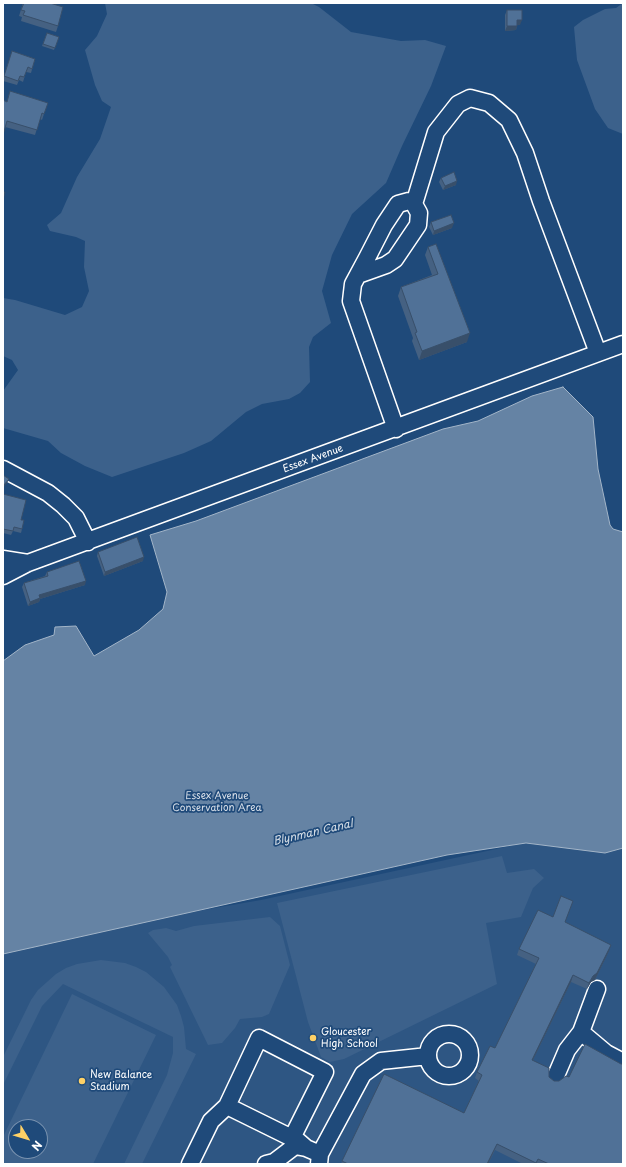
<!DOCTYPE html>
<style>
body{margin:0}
#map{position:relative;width:626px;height:1167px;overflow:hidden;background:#1f4a7a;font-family:"Playpen Sans",sans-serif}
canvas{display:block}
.frame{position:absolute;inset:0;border:4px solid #fff;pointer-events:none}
.north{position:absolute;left:8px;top:1119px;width:40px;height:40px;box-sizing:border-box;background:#1f4a7a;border:1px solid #7992af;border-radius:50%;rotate:128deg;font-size:11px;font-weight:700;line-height:16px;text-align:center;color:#fff}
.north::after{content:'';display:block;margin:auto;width:14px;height:18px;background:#ffd166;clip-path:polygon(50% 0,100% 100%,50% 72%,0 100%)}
</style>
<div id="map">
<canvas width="626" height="1167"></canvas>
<div class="frame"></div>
<div class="north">N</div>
</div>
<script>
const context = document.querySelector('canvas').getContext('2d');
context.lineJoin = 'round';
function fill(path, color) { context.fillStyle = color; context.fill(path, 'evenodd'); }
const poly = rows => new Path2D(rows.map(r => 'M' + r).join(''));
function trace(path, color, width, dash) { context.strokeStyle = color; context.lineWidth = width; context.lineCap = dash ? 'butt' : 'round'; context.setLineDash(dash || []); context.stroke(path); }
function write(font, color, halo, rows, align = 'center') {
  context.font = font + ' "Playpen Sans",sans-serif'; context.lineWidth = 3.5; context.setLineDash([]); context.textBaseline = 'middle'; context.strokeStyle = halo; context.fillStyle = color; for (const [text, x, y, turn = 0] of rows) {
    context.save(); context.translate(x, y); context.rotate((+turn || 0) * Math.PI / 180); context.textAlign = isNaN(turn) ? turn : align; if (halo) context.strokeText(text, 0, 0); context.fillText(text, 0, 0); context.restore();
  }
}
fill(poly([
 [623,837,623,1164,3,1164,3,950,93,929,261,900,533,841],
 [16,1127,40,1127,40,1151,16,1151]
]), '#2e5683');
fill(poly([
 [105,3,311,3,319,7,351,32,401,41,425,40,446,46,431,86,402,146,386,183,352,214,332,255,322,291,331,323,313,337,309,347,310,382,300,393,289,399,262,404,246,412,211,441,184,453,112,477,85,466,61,453,48,441,3,428,3,391,18,370,12,360,3,356,3,298,15,300,65,315,82,307,89,291,84,267,85,241,76,237,50,231,47,225,61,213,77,177,100,139,111,107,102,101,95,85,85,50,97,36,107,14],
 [623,3,623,134,608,128,595,109,577,60,574,27,583,20,605,9,616,8],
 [502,856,507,873,534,869,544,878,533,888,521,917,486,923,497,984,344,1059,330,1062,321,1057,308,1022,277,903],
 [270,917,280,926,290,965,269,1014,262,1017,240,1019,235,1028,222,1043,208,1045,170,967,172,965,168,957,148,933,153,930,166,928,176,931,194,926],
 [101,960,125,963,136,967,146,972,164,987,177,1005,181,1016,184,1027,186,1049,196,1054,142,1164,124,1164,167,1075,173,1053,173,1037,63,984,42,1006,3,1085,3,1057,31,1000,38,990,56,974,66,968,77,964],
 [72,994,156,1035,93,1164,3,1164,3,1137],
 [16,1127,40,1127,40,1151,16,1151]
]), '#3c618b');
const water = poly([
 [563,387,593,417,598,469,610,525,613,529,623,532,623,848,605,853,526,843,447,855,3,954,3,661,25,645,54,635,55,627,76,626,94,656,139,630,163,609,167,592,150,535,196,521,443,429,478,421,532,396,563,387]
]);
fill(water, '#6583a4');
trace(water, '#a3b5c8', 1);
const minor = poly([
 [414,204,436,132,458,104,470,98,489,103,509,120,525,153,541,201,598,353],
 [358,275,386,265,395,259,418,225,419,213,414,204,409,201,398,204,384,225,367,258,353,284,351,301,396,429],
 [3,469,48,493,63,505,76,518,88,542],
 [3,559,28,563],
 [3,576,28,563,623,344],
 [581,1032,606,1053,623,1062],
 '428 1055a21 21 0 1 1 42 0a21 21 0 1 1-42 0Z',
 [555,1078,567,1050,581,1032,597,989],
 [227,1106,298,1141,306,1148,320,1154],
 [190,1164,211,1121,227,1106,259,1038,325,1072,292,1138],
 [266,1164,274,1162,295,1146,306,1148],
 [319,1164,320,1154,363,1074,381,1061,428,1056]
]);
trace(minor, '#fff', 19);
trace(minor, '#1f4a7a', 16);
fill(poly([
 [23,3,58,26,56,32,21,21,22,17,19,16],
 [507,10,520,25,517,25,516,30,505,31,505,15],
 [47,33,59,37,54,50,42,46],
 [12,51,35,59,31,73,26,72,23,82,19,80,17,85,3,81,3,79],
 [3,100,44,114,42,120,40,119,35,135,5,127],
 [441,178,456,185,443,190,439,182],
 [431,222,452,228,433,235,429,227],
 [428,247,467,342,419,360,412,341,413,338,398,296,401,287,432,275,425,255],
 [3,494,21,520,22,529,21,533,13,531,11,535,3,533],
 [98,552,143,561,104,576,97,556],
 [47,572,85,585,40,599,39,602,28,606,22,587,24,583,45,576],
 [565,922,609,951,595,980,591,982,587,989,571,982,533,1060,549,1077,623,1164,523,1164,495,1150,488,1164,341,1164,342,1161,464,1113,479,1081,475,1078,477,1072,495,1048,536,964,517,955,519,949]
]), '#456182');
fill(poly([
 [517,20,522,20,520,25,516,25],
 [507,26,517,26,516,30,505,31],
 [457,181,456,185,443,190,445,186],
 [454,223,452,228,433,235,434,231],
 [470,333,467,342,419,360,422,351],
 [9,479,7,483,3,488,3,486],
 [144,557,143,561,104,576,105,572],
 [86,581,85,585,40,599,39,602,28,606,30,602,39,595],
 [611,945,609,951,595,980,591,982,587,989,589,983],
 [573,975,571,982,530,1066,532,1060],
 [497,1144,488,1164,487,1164]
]), '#384f6a');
const building = poly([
 [24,3,50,3,63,7,58,26,23,15,25,11,21,10,24,3],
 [507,10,522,10,522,20,517,20,517,26,507,26,507,10],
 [47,33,59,37,55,48,43,44,47,33],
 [12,51,35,59,32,69,28,67,24,77,20,76,18,81,4,76,12,51],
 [10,91,48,103,44,114,42,113,37,130,7,121,3,135,3,100,7,102,10,91],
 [454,172,457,181,445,186,441,178,454,172],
 [3,192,5,192,3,200,3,192],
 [451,215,454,223,434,231,431,222,451,215],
 [436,244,470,333,422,351,415,333,417,332,401,287,438,274,428,247,436,244],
 [3,475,9,479,3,486,3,475],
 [3,494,26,500,21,520,24,520,22,529,14,527,13,531,3,529,3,494],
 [137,537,144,557,105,572,98,552,137,537],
 [79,561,86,581,39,595,40,598,30,602,24,583,48,576,47,572,79,561],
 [561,896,573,901,565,922,611,945,597,973,593,976,589,983,573,975,532,1060,549,1068,549,1077,554,1081,559,1081,566,1076,569,1077,585,1044,621,1064,623,1064,623,1164,549,1164,538,1159,536,1163,497,1144,487,1164,348,1164,342,1161,384,1074,464,1113,482,1075,477,1072,490,1046,495,1048,539,958,519,949,538,910,553,917,561,896]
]);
fill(building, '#507197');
trace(building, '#384f6a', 1);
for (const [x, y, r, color] of [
 [313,1038,4,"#ffd166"],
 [82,1081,4,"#ffd166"]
]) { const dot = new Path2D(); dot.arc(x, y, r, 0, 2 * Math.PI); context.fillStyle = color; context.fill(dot); trace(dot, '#1f4a7a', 1.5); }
write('10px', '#fff', '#1f4a7a', [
 ["Essex Avenue",313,459,-20]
]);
write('10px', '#d8dfe8', '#1f4a7a', [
 ["Essex Avenue",217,796],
 ["Conservation Area",217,808]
]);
write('10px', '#fff', '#1f4a7a', [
 ["Gloucester",321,1032],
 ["High School",321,1044],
 ["New Balance",90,1075],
 ["Stadium",90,1087]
], 'left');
write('italic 11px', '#d8e0e8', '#1f4a7a', [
 ["Blynman Canal",313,833,-13]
]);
</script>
